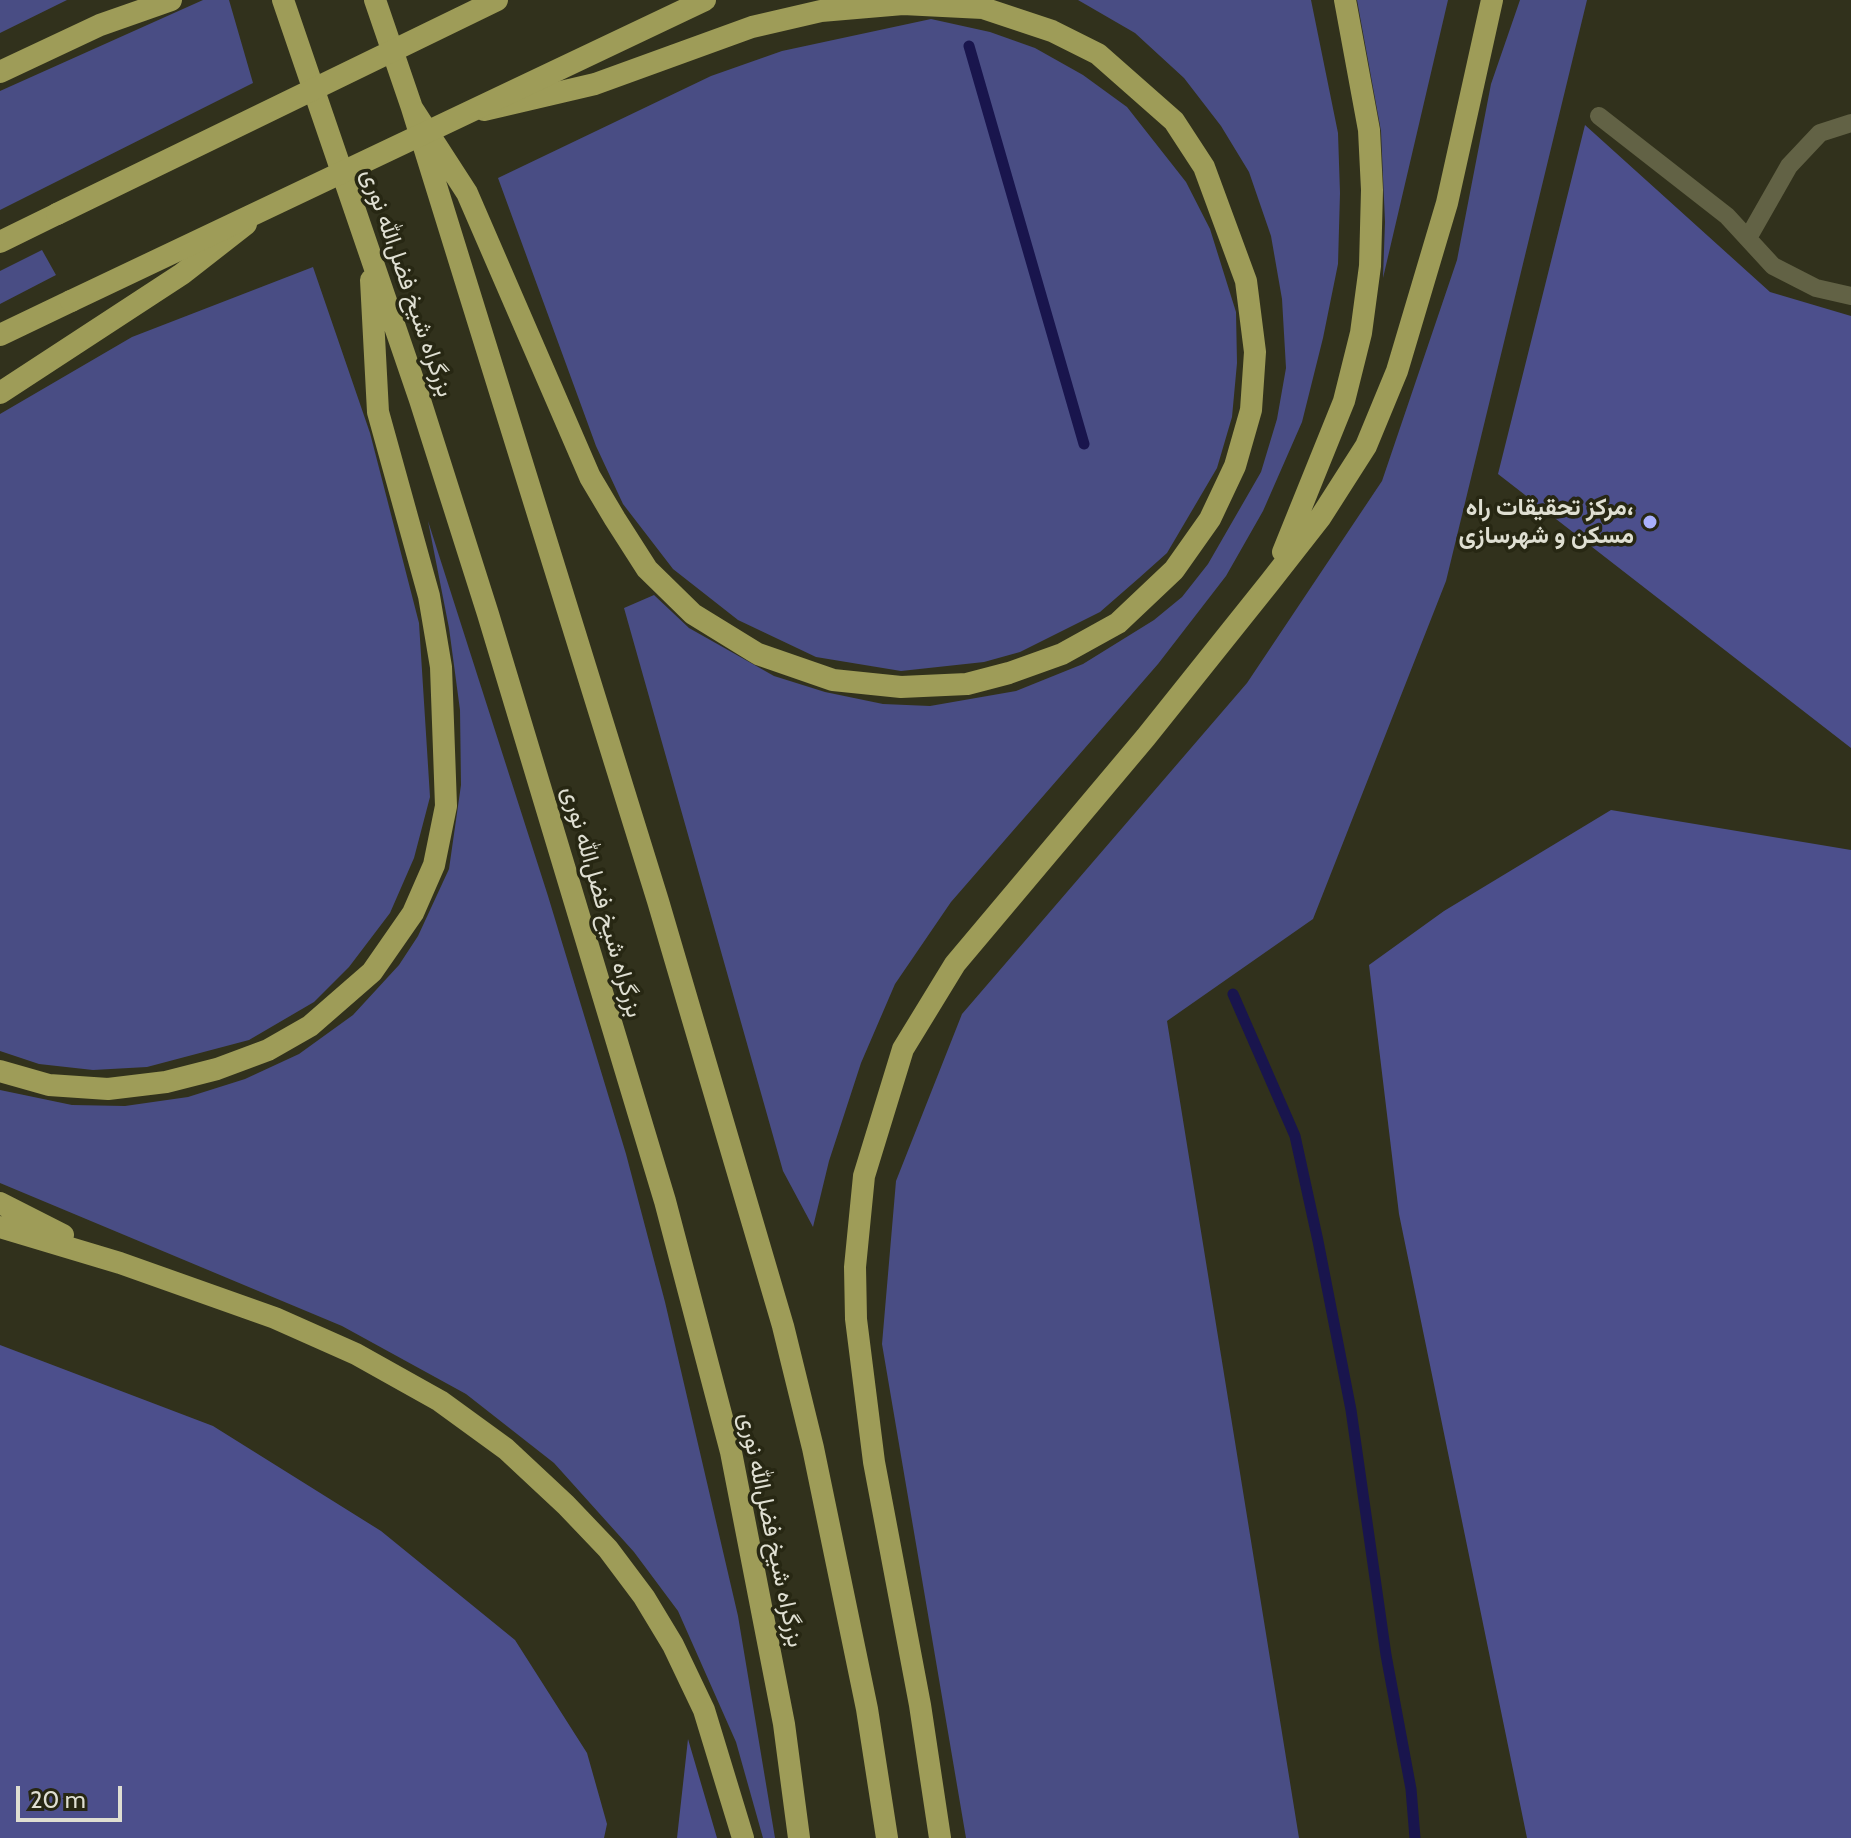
<!DOCTYPE html>
<meta charset="utf-8">
<style>
body{margin:0}
#map{position:relative;width:1851px;height:1838px;overflow:hidden;background:#31311c;font-family:Cabin,sans-serif}
canvas{display:block}
.scale{position:absolute;left:16px;top:1786px;width:106px;height:36px;box-sizing:border-box;border:4px solid #dfdfd2;border-top:0;padding-left:10px;font-size:24px;line-height:28px;white-space:nowrap;color:#dfdfd2;-webkit-text-stroke:6px #272713;paint-order:stroke}
</style>
<div id="map">
<canvas width="1851" height="1838"></canvas>
<div class="scale">20 m</div>
</div>
<script>
const context = document.querySelector('canvas').getContext('2d');
context.lineJoin = 'round';
function fill(path, color) { context.fillStyle = color; context.fill(path, 'evenodd'); }
const poly = rows => new Path2D(rows.map(r => 'M' + r).join(''));
function trace(path, color, width, dash) { context.strokeStyle = color; context.lineWidth = width; context.lineCap = dash ? 'butt' : 'round'; context.setLineDash(dash || []); context.stroke(path); }
function write(font, color, halo, rows, align = 'center') {
  context.font = font + ' Cabin,Vazirmatn,sans-serif'; context.lineWidth = 7; context.setLineDash([]); context.textBaseline = 'middle'; context.strokeStyle = halo; context.fillStyle = color; for (const [text, x, y, turn = 0] of rows) {
    context.save(); context.translate(x, y); context.rotate((+turn || 0) * Math.PI / 180); context.textAlign = isNaN(turn) ? turn : align; if (halo) context.strokeText(text, 0, 0); context.fillText(text, 0, 0); context.restore();
  }
}
fill(poly([
 [0,0,67,0,0,33],
 [203,0,229,0,253,83,0,210,0,91],
 [1078,0,1311,0,1338,133,1340,193,1338,264,1323,338,1302,422,1263,511,1226,576,1158,664,951,902,895,984,861,1063,829,1161,813,1227,783,1171,624,608,654,595,689,628,774,676,825,692,883,704,930,706,1016,691,1083,664,1154,620,1182,597,1208,564,1261,472,1277,419,1286,368,1282,299,1271,236,1249,172,1221,126,1184,78,1135,33],
 [1357,0,1448,0,1383,278,1385,222,1381,131],
 [1520,0,1587,0,1446,581,1313,919,1167,1021,1299,1838,966,1838,882,1344,896,1181,962,1014,1247,683,1382,481,1457,260,1491,84],
 [931,19,990,32,1035,48,1083,75,1127,107,1186,182,1210,229,1236,312,1237,363,1232,417,1217,468,1167,553,1139,578,1100,612,1020,652,984,662,901,671,816,657,738,620,673,569,623,504,596,446,498,178,711,76,782,51],
 [42,250,56,275,0,304,0,271],
 [313,267,370,433,419,623,430,797,414,858,390,913,349,967,314,1002,249,1040,147,1067,93,1070,39,1064,0,1051,0,414,132,337],
 [428,521,548,896,626,1154,665,1302,738,1616,775,1838,763,1838,736,1742,678,1611,634,1552,554,1463,466,1394,342,1326,0,1183,0,1090,72,1105,125,1106,188,1097,245,1079,299,1054,353,1015,399,965,418,936,449,869,461,785,460,710,449,628]
]), '#494d84');
fill(poly([
 [1585,125,1770,292,1851,316,1851,748,1498,474],
 [1611,810,1851,850,1851,1838,1527,1838,1399,1214,1369,965,1444,911],
 [0,1345,213,1426,381,1531,515,1640,587,1753,607,1824,604,1838,0,1838],
 [688,1739,717,1838,677,1838]
]), '#4c4f8c');
trace(poly([
 [969,46,1084,444],
 [1233,994,1295,1136,1318,1241,1351,1410,1386,1655,1411,1789,1415,1838]
]), '#19154d', 11);
trace(poly([
 [1599,116,1727,216,1773,266,1816,288,1851,296],
 [1748,238,1789,166,1820,133,1851,123]
]), '#626245', 18);
trace(poly([
 [283,0,420,400,488,614,665,1201,731,1452,784,1724,799,1838],
 [375,0,412,108,658,901,783,1326,813,1448,867,1709,887,1838],
 [0,72,100,25,171,0],
 [412,108,467,193,590,477,615,519,647,569,693,614,758,654,833,680,901,687,967,684,1009,673,1062,654,1118,623,1174,570,1210,519,1235,466,1251,410,1255,352,1246,281,1204,167,1174,121,1098,54,1052,31,983,8,903,4,821,11,752,27,595,84,484,110],
 [0,242,57,214],
 [0,335,71,301],
 [0,393,182,274,246,224],
 [1283,552,1344,401,1361,333,1370,266,1372,190,1369,130,1345,0],
 [0,1071,49,1085,108,1089,166,1082,217,1069,268,1050,310,1026,372,972,413,913,434,865,446,806,441,667,429,596,378,412,371,280],
 [0,1203,63,1235],
 [0,1227,120,1263,275,1318,356,1354,440,1401,506,1449,566,1505,608,1549,644,1597,673,1645,704,1710,743,1838],
 [940,1838,920,1705,874,1462,856,1319,855,1267,864,1176,903,1049,955,964,1146,737,1270,582,1320,518,1366,446,1397,371,1447,203,1492,0]
]), '#9e9c58', 22);
trace(poly([
 [57,214,497,0],
 [71,301,705,0]
]), '#9e9c58', 22);
for (const [x, y, r, color] of [
 [1650,522,8,"#a9b0fc"]
]) { const dot = new Path2D(); dot.arc(x, y, r, 0, 2 * Math.PI); context.fillStyle = color; context.fill(dot); trace(dot, '#272713', 3); }
write('24px', '#dfdfd2', '#272713', [
 ["بزرگراه شیخ فضل‌الله نوری",407,283,71],
 ["بزرگراه شیخ فضل‌الله نوری",602,902,74],
 ["بزرگراه شیخ فضل‌الله نوری",771,1530,78]
]);
write('bold 24px', '#dfdfd2', '#272713', [
 ["مرکز تحقیقات راه،",1634,508],
 ["مسکن و شهرسازی",1634,536]
], 'right');
</script>
